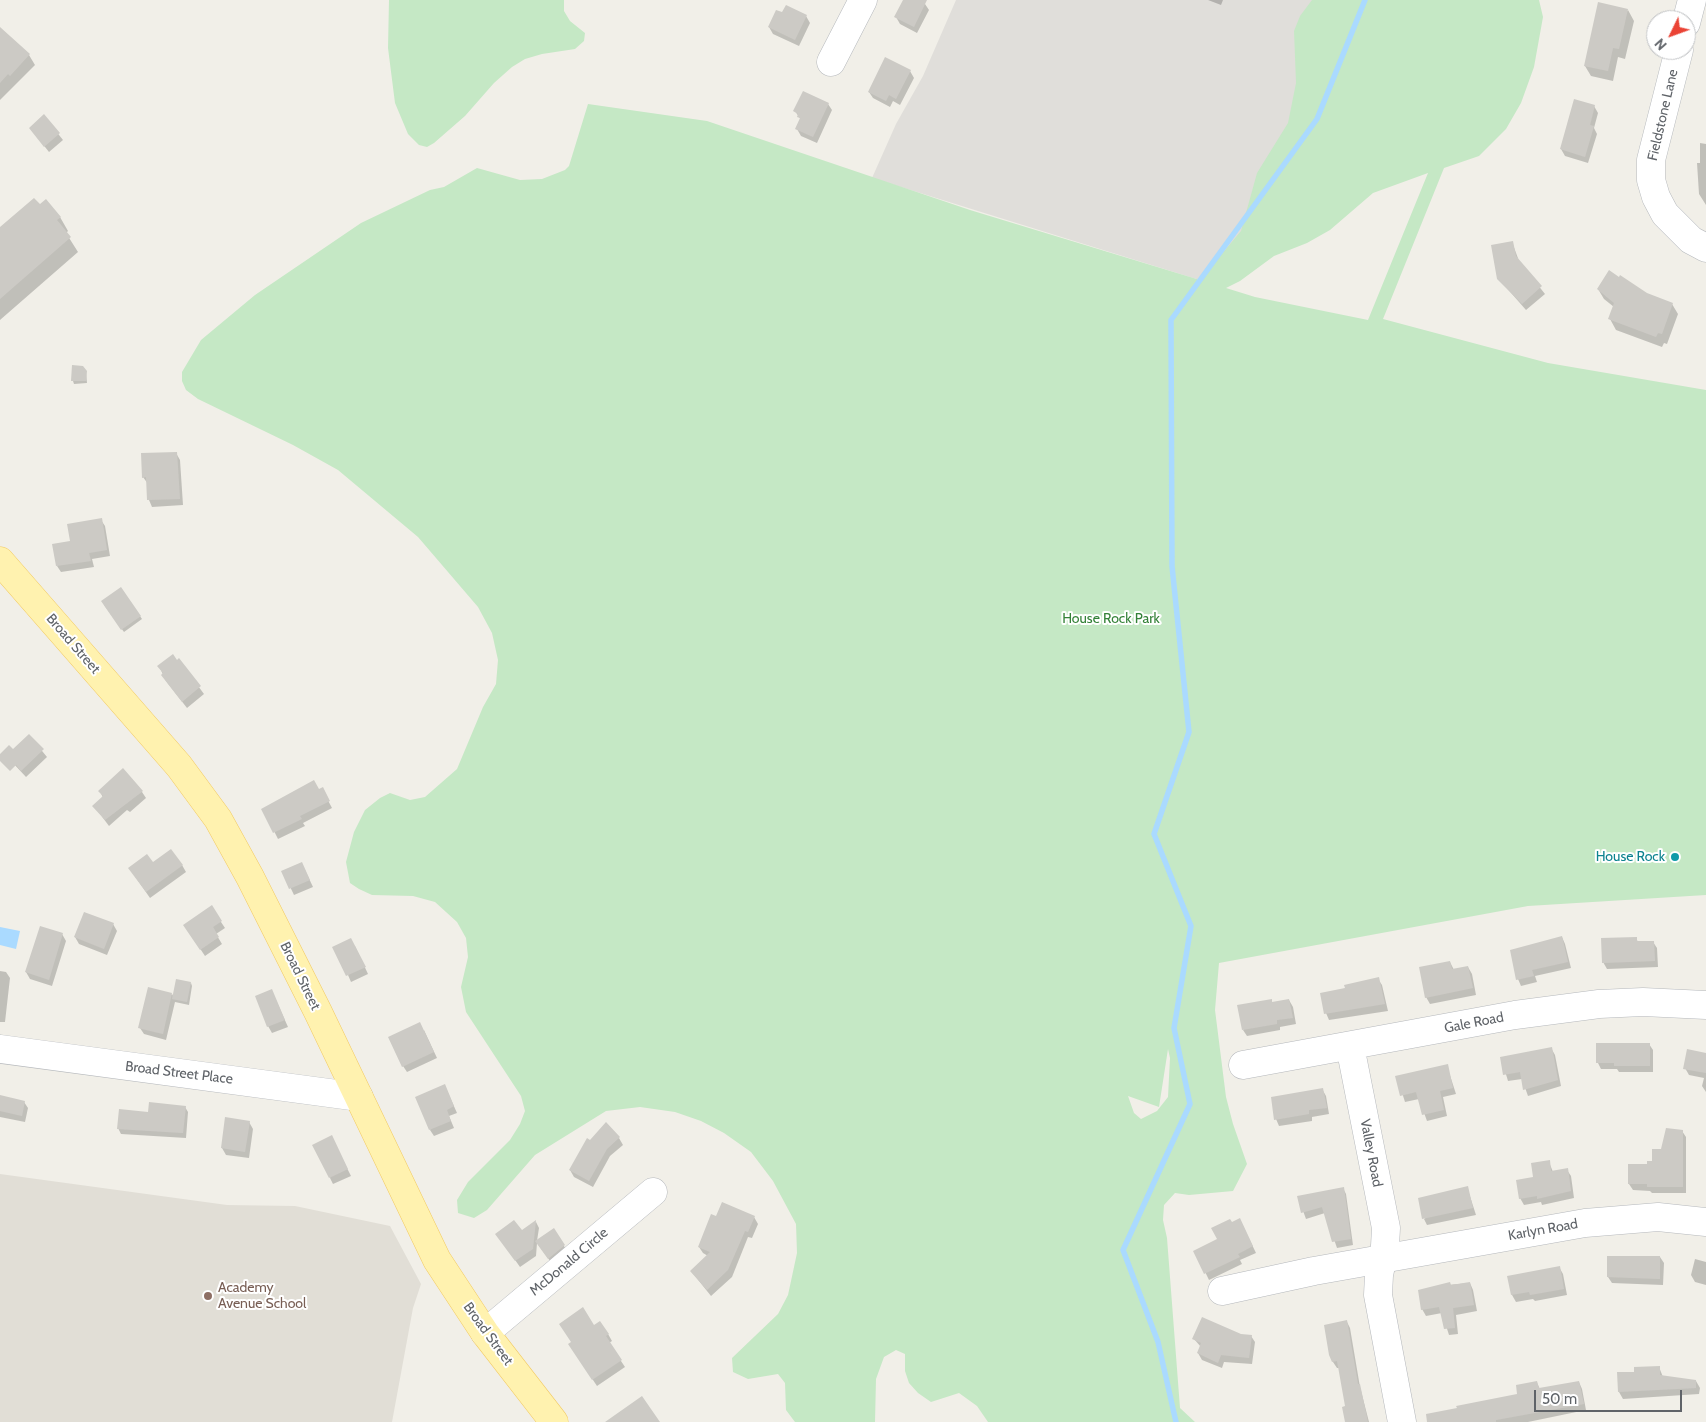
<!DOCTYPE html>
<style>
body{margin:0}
#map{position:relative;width:1706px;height:1422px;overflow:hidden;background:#f1efe8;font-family:Cabin,sans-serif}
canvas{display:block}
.north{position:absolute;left:1646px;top:10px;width:50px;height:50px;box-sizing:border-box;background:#fff;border:1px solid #bfc1c3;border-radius:50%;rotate:228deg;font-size:14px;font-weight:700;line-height:20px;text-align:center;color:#5f6368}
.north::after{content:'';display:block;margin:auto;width:18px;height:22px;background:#ea4335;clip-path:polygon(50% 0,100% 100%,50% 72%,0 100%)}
.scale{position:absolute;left:1534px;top:1390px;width:148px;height:22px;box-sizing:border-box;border:2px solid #5f6368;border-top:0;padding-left:6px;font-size:15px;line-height:18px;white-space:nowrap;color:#5f6368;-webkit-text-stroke:4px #fff;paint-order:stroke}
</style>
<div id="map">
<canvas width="1706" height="1422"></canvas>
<div class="north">N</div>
<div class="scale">50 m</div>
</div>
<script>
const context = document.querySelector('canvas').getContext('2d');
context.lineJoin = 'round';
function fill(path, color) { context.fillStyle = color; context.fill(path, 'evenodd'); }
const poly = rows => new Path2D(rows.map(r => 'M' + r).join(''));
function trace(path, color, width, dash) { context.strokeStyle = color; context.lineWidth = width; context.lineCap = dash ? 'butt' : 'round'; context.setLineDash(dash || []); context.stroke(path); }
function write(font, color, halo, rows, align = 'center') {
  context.font = font + ' Cabin,sans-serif'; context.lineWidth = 4; context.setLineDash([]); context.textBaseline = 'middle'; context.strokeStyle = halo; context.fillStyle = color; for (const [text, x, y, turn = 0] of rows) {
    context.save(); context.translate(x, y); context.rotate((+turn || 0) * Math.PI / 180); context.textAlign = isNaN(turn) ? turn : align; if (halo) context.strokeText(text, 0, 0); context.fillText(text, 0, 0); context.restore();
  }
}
fill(poly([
 [956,0,1323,0,1324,110,1222,287,872,178,896,124,923,76]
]), '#e0deda');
fill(poly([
 [0,1174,227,1205,295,1206,390,1226,421,1284,413,1308,392,1422,0,1422]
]), '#e1ded6');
fill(poly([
 [389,0,564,0,564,11,570,21,585,33,584,41,575,49,542,54,525,59,512,67,494,83,465,116,434,143,427,147,419,145,408,134,395,103,388,48],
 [1312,0,1539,0,1543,17,1534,67,1521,103,1506,129,1479,156,1444,168,1383,319,1548,363,1706,390,1706,895,1528,906,1219,963,1215,1010,1226,1097,1233,1124,1247,1164,1233,1191,1189,1195,1175,1193,1164,1205,1163,1220,1167,1238,1180,1408,1195,1422,988,1422,977,1406,959,1393,931,1402,918,1393,909,1383,905,1371,905,1354,896,1350,884,1357,876,1379,875,1422,795,1422,786,1410,785,1383,778,1374,748,1379,733,1372,732,1358,778,1314,788,1295,797,1253,796,1224,773,1181,751,1152,724,1133,701,1121,675,1112,640,1107,606,1111,535,1155,487,1210,474,1218,458,1213,457,1200,468,1182,510,1140,520,1124,525,1111,521,1096,466,1012,461,987,468,957,466,938,457,922,435,902,413,896,372,895,359,889,350,883,346,862,354,832,365,810,380,798,390,793,410,800,425,797,457,769,483,707,496,684,498,660,492,633,478,607,418,537,338,470,293,445,198,399,186,390,182,381,182,372,201,340,255,295,361,223,430,190,444,187,477,168,520,180,542,179,565,170,569,166,588,104,707,121,970,210,1200,280,1241,231,1257,173,1288,123,1296,83,1294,31,1300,16],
 [1428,173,1368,320,1255,297,1226,288,1240,281,1274,256,1307,243,1330,230,1373,193],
 [1168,1049,1170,1058,1168,1097,1157,1111,1141,1119,1134,1113,1128,1096,1159,1107]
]), '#c5e8c5');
fill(poly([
 [0,927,20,931,16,949,0,945]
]), '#aadaff');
fill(poly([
 [904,0,918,0,925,4,929,10,917,33,900,24,896,17],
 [1208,0,1223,0,1221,5],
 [1628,10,1634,21,1625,59,1618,57,1613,81,1591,76,1585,66],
 [806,16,810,23,799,46,773,34,769,27],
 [6,34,29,55,35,65,0,100,0,41],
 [910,71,914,78,900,105,893,101,890,107,873,98,869,92],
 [828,104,832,110,817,143,801,136,797,129,801,120,795,111],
 [1594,106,1598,113,1594,128,1597,134,1588,163,1565,156,1561,149],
 [44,116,63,140,49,152,30,128],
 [1706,126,1706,205,1699,194,1697,163,1700,163,1700,143,1706,144],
 [39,206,60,217,68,231,66,233,78,252,0,320,0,229],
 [1512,242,1519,261,1545,294,1526,310,1498,278],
 [1598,289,1646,294,1672,304,1678,314,1667,344,1664,343,1662,347,1616,330,1610,319,1614,307,1604,299],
 [86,372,87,383,74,384,73,381],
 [176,453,180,460,183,505,152,507,149,500,148,484,143,477],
 [101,520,105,526,110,556,92,559,94,567,61,572,57,566,72,542],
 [104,605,140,616,142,619,124,632],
 [179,660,204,694,187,708,166,681,159,666],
 [29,735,47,757,26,777,12,762],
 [322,789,332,808,303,823,305,826,278,839,263,809],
 [100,791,142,792,146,798,130,812,127,810,109,826,94,806,103,798],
 [153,864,182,865,186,872,150,898,134,875],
 [305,870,313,887,294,895,283,872],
 [211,907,225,928,216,934,222,944,205,956,189,932],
 [113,924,117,931,107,955,79,944,75,937],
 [62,934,66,941,52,986,30,979,26,972],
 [1562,937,1565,944,1571,968,1535,976,1537,982,1521,986,1518,979],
 [1636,938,1638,942,1653,942,1657,948,1658,967,1607,969,1603,962],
 [355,946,368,974,351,982,348,975],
 [1450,962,1454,970,1468,967,1472,974,1476,995,1430,1004,1426,997],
 [0,971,6,972,10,978,5,1022,0,1022],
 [1378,979,1382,985,1388,1011,1329,1020,1326,1013,1346,989],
 [191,983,192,986,189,1005,175,1002,166,1040,144,1034,140,1028,172,994,174,997],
 [272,991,288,1027,272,1033,268,1026],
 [1271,1000,1273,1003,1289,1000,1293,1007,1296,1024,1280,1027,1280,1030,1247,1036,1243,1030],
 [424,1030,437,1058,407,1072,403,1066],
 [1649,1044,1653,1050,1653,1072,1619,1072,1617,1069,1601,1069,1598,1063],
 [1551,1048,1555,1055,1561,1086,1528,1096,1522,1079,1508,1081,1501,1058],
 [1706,1054,1706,1092,1702,1086,1704,1078,1689,1075,1685,1068],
 [1447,1066,1456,1094,1443,1097,1447,1116,1427,1121,1419,1099,1405,1102,1397,1077],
 [445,1086,457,1113,449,1116,454,1128,434,1136,430,1130],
 [1322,1089,1326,1096,1329,1114,1312,1117,1312,1121,1279,1126,1276,1119],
 [0,1097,24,1102,28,1108,25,1122,0,1117],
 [185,1107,188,1112,186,1138,121,1134,118,1128,149,1113],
 [249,1122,253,1129,249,1158,226,1155,222,1148],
 [1682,1131,1686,1137,1686,1193,1652,1193,1650,1191,1633,1190,1629,1184,1653,1162],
 [619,1138,623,1145,610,1156,593,1187,574,1177,570,1170,590,1141],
 [335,1144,351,1176,333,1184,330,1178],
 [1549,1162,1553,1172,1567,1170,1571,1176,1574,1198,1542,1205,1541,1202,1524,1205,1520,1198],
 [1467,1187,1476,1215,1427,1225,1424,1219],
 [1343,1188,1346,1194,1353,1245,1337,1248,1325,1213,1306,1219,1298,1197],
 [754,1217,758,1224,752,1238,748,1237,732,1277,711,1296,691,1271,708,1256,703,1253,699,1247,717,1218],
 [536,1222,539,1228,537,1241,553,1230,568,1252,553,1265,537,1243,536,1256,520,1267,501,1240,521,1232],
 [1231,1224,1243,1226,1256,1253,1240,1260,1242,1264,1209,1280,1195,1251,1218,1240],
 [1660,1257,1664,1263,1663,1285,1612,1283,1608,1277],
 [1695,1259,1706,1262,1706,1285,1695,1282,1691,1275],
 [1559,1267,1563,1274,1567,1295,1535,1301,1533,1299,1516,1302,1512,1295,1509,1277],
 [1470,1283,1473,1290,1477,1311,1456,1315,1458,1334,1449,1335,1442,1313,1426,1316,1422,1309,1436,1286],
 [1347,1322,1350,1328,1360,1387,1369,1422,1346,1422,1347,1407,1339,1368,1337,1368,1333,1362,1326,1326],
 [594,1326,608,1334,612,1341,609,1343,625,1367,597,1386,573,1350],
 [1241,1335,1251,1336,1255,1342,1252,1364,1224,1362,1222,1368,1202,1360,1198,1353,1201,1347,1194,1339],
 [1659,1367,1663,1377,1696,1381,1700,1388,1699,1394,1623,1399,1619,1392,1618,1373,1635,1373],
 [1579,1382,1582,1389,1586,1410,1528,1422,1443,1422,1519,1395,1537,1383,1540,1389]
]), '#0003');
trace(poly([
 [1176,1422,1158,1342,1123,1250,1190,1104,1174,1028,1191,926,1154,834,1189,732,1172,566,1171,320,1317,119,1365,0]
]), '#aadaff', 5.5);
fill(poly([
 [903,0,927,0,914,27,894,17],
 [1598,2,1628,9,1619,49,1613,48,1608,71,1584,66],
 [786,5,807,15,795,40,768,27,776,10,782,12],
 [0,27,30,54,10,76,8,74,0,83],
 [885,57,911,70,896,99,889,95,886,101,868,92],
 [803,91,829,103,813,137,795,129,800,118,797,117,798,114,793,111],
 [1574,99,1595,105,1590,125,1594,126,1585,157,1560,149],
 [44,114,60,133,44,147,29,128],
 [34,198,40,204,46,199,61,217,57,220,71,237,0,299,0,227],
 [1513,241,1516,256,1542,286,1522,304,1497,279,1491,245],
 [1609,270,1619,277,1620,275,1647,293,1673,303,1662,334,1658,333,1656,337,1608,319,1614,303,1597,289],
 [72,365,83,366,87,371,86,381,71,381],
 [177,452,180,499,147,500,146,477,142,478,141,453],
 [102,518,107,550,89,553,91,561,56,566,52,544,70,541,67,524],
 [121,587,141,616,121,630,101,601],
 [173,654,177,660,179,658,201,686,182,702,161,675,163,673,157,666],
 [29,734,44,749,21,771,16,765,10,771,0,761,0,754,9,745,13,749],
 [123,768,143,791,105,820,92,806,103,796,98,791],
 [314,780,319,789,323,787,330,801,300,816,302,819,273,833,261,809],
 [171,849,183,865,146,892,128,868,147,854,153,862],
 [302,862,310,880,289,889,281,871],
 [212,905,222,921,213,927,219,937,200,950,183,925],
 [84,912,114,923,104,949,74,937],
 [40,926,63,933,49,980,25,972],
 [1562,936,1568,962,1532,970,1534,976,1516,980,1510,950],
 [1637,937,1637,941,1654,941,1655,961,1602,963,1601,938],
 [351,938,366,967,346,976,332,947],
 [1450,961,1452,969,1468,966,1473,988,1425,998,1419,967],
 [1379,977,1385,1004,1324,1014,1320,993,1345,988,1344,985],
 [176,979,191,982,187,1002,172,999],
 [148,987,172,993,163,1034,138,1028],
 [272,989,285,1020,267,1027,255,996],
 [1272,999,1272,1002,1289,999,1293,1018,1277,1020,1277,1024,1242,1030,1237,1005],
 [420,1022,434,1052,402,1067,388,1037],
 [1596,1043,1650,1043,1650,1066,1614,1066,1614,1063,1596,1063],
 [1552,1047,1558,1080,1523,1090,1520,1072,1503,1075,1500,1057],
 [1687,1049,1706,1053,1706,1073,1683,1069],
 [1448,1064,1453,1088,1440,1091,1444,1110,1422,1115,1416,1092,1400,1096,1395,1076],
 [445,1084,454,1106,447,1110,451,1121,429,1130,415,1097],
 [1323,1088,1327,1108,1309,1110,1309,1114,1274,1120,1271,1097],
 [0,1095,25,1101,22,1116,0,1111],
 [149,1102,186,1106,183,1133,117,1129,119,1109,148,1112],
 [225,1117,250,1121,245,1152,221,1148],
 [606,1122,620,1137,607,1149,589,1181,569,1170,587,1138,590,1140],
 [1666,1128,1683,1130,1683,1187,1647,1187,1647,1184,1628,1184,1628,1164,1647,1164,1647,1161,1652,1161,1652,1149,1661,1149],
 [332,1135,348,1169,329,1178,312,1145],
 [1550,1160,1551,1171,1568,1168,1571,1191,1537,1199,1537,1196,1519,1199,1516,1180,1533,1177,1531,1163],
 [1468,1186,1473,1208,1422,1219,1418,1198],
 [1344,1187,1351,1239,1332,1242,1322,1207,1301,1213,1297,1196],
 [722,1202,755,1216,748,1232,745,1231,728,1270,707,1290,690,1271,710,1252,698,1247,711,1214,716,1216],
 [1240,1218,1253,1246,1238,1254,1240,1257,1204,1274,1193,1251,1217,1239,1211,1228,1230,1219,1232,1222],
 [514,1220,522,1230,536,1220,533,1249,515,1261,495,1234],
 [554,1228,565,1245,548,1259,535,1241],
 [1607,1256,1660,1256,1660,1279,1607,1277],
 [1560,1266,1564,1289,1530,1295,1529,1292,1511,1295,1507,1276],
 [1450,1282,1451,1285,1470,1282,1474,1305,1453,1308,1455,1328,1444,1329,1439,1307,1421,1310,1418,1290],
 [583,1307,594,1325,600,1321,609,1334,606,1336,622,1360,592,1380,568,1344,571,1342,559,1324],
 [1202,1317,1241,1334,1252,1335,1249,1358,1221,1355,1218,1363,1197,1353,1201,1343,1192,1339],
 [1347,1320,1358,1384,1360,1384,1368,1422,1345,1422,1342,1407,1345,1406,1337,1361,1332,1362,1329,1355,1324,1325],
 [1660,1366,1660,1375,1696,1380,1696,1388,1618,1392,1617,1372,1634,1372,1634,1367],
 [1537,1381,1539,1388,1579,1381,1584,1404,1496,1420,1496,1422,1427,1422,1426,1414,1457,1408,1456,1406,1517,1394,1516,1385],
 [642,1396,660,1422,605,1422]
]), '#cccac5');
const minor = poly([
 [1686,23,1692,0],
 [1679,50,1651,160,1651,180,1656,197,1665,214,1691,240,1706,248],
 [831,62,863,0],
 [1350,1046,1386,1228,1385,1246,1379,1275,1378,1295,1402,1422],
 [0,1049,359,1097],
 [1243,1065,1515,1015,1599,1004,1643,1002,1706,1005],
 [1222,1291,1314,1271,1585,1223,1658,1217,1706,1222],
 [485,1333,653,1192]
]);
const major = poly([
 [0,561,179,766,218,819,250,877,318,1012,437,1260,485,1333,554,1422]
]);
trace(minor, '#b5b8bc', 29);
trace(major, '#f2c960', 29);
trace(minor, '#fff', 28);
trace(major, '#fff2af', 28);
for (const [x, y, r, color] of [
 [1675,857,5,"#0f9aa8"],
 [208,1296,5,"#8d6e63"]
]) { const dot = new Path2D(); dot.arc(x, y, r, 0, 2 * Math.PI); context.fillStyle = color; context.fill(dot); trace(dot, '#fff', 2); }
write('14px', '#5f6368', '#fff', [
 ["Fieldstone Lane",1663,115,-77],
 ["Broad Street",73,644,49],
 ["Broad Street",300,976,64],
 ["Gale Road",1474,1023,-11],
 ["Broad Street Place",179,1073,7],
 ["Valley Road",1371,1153,79],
 ["Karlyn Road",1543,1230,-10],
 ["McDonald Circle",569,1262,-40],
 ["Broad Street",488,1334,54]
]);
write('14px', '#348238', '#fff', [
 ["House Rock Park",1111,619]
]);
write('14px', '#0d838f', '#fff', [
 ["House Rock",1665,857]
], 'right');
write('14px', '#785e54', '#fff', [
 ["Academy",218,1288],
 ["Avenue School",218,1304]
], 'left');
</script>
